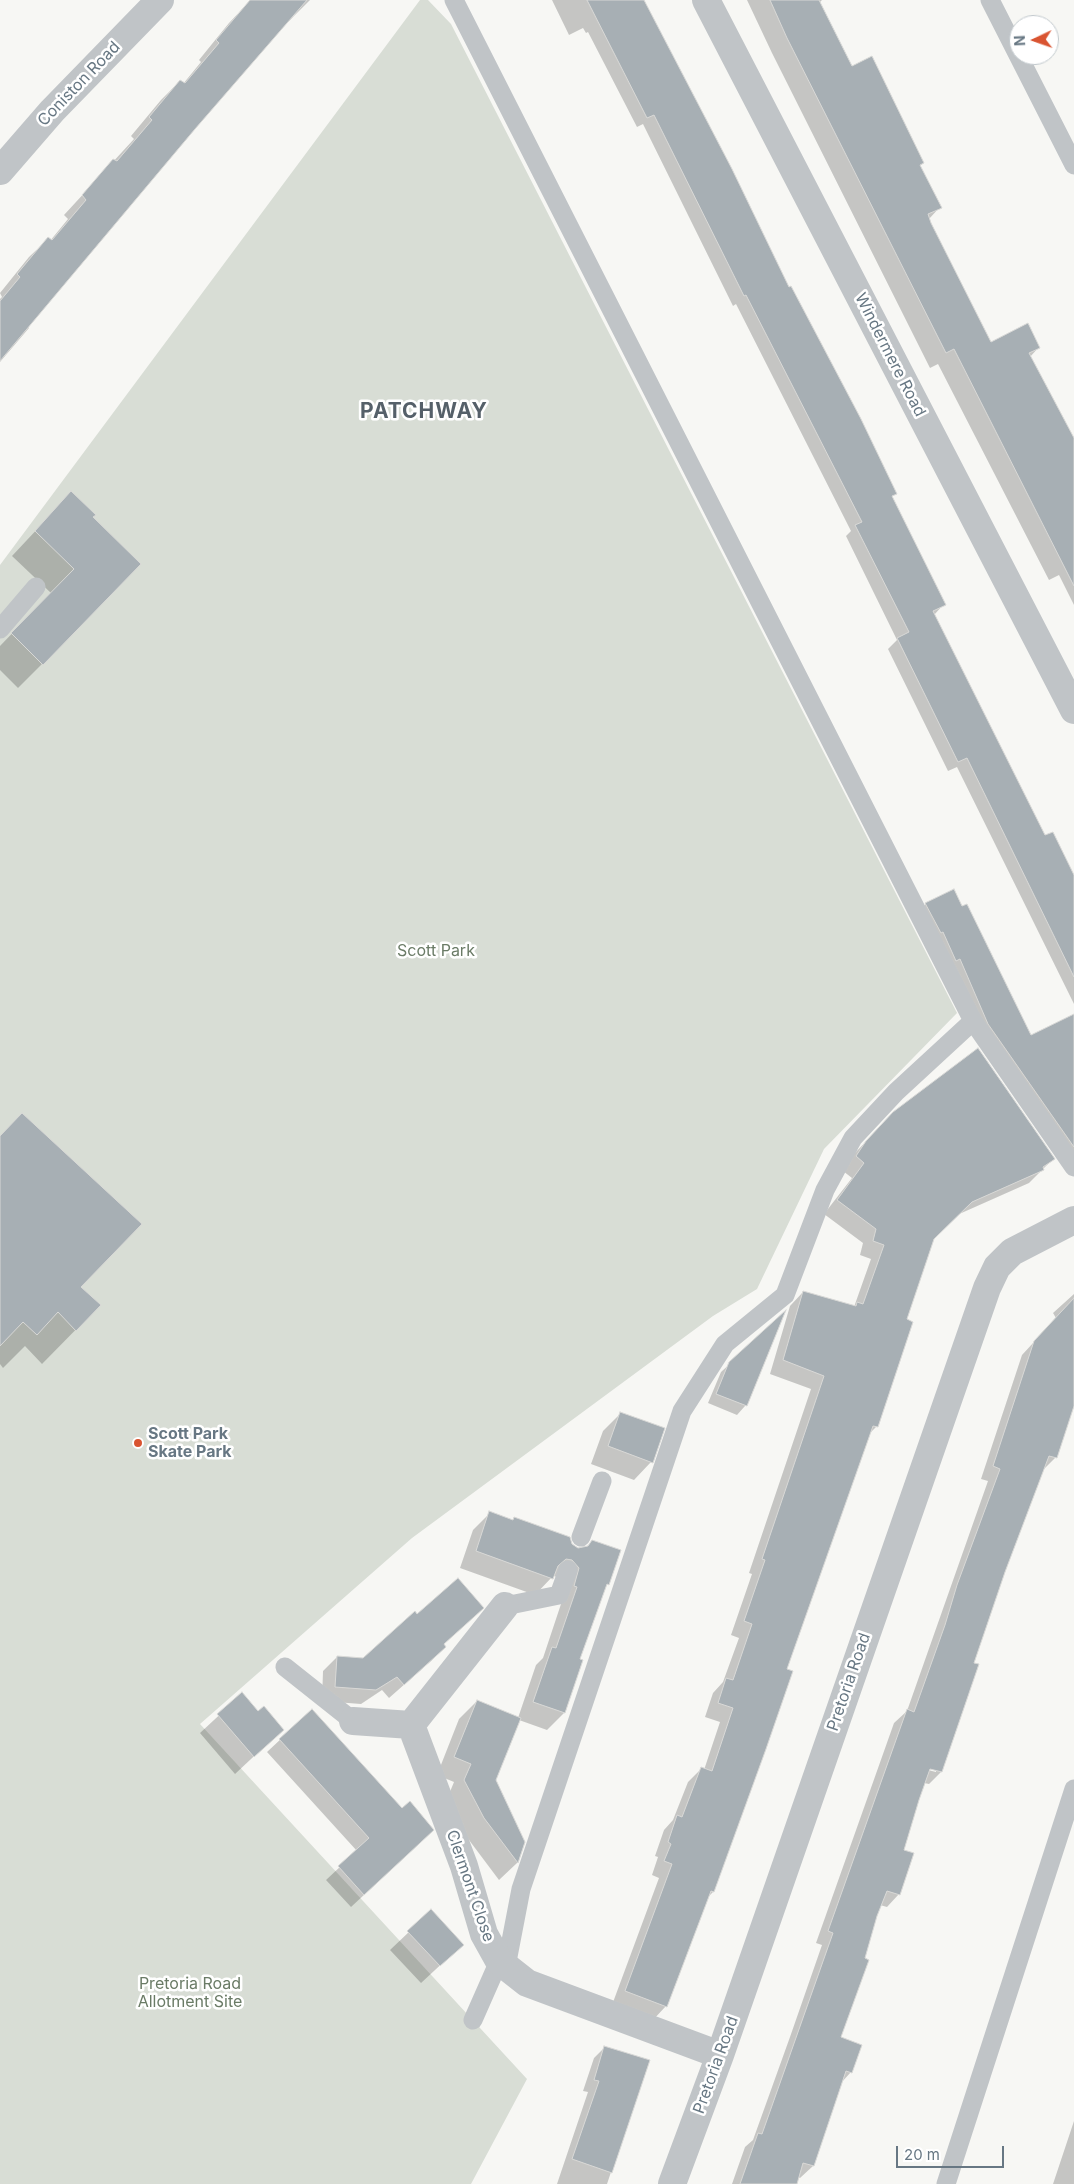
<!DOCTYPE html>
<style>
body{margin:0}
#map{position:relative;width:1074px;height:2184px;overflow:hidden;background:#f7f7f4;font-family:Inter,sans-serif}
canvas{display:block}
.north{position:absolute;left:1009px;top:15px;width:50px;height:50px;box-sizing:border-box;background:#fff;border:1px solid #c2c9cd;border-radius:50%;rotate:267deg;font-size:14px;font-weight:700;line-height:20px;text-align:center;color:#677783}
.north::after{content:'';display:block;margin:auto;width:18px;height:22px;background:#d95431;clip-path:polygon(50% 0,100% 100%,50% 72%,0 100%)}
.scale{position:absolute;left:896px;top:2146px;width:108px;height:22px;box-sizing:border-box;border:2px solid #677783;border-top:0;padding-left:6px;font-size:15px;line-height:18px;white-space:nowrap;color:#677783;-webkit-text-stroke:4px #fff;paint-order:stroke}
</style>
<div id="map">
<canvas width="1074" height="2184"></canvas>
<div class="north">N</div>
<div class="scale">20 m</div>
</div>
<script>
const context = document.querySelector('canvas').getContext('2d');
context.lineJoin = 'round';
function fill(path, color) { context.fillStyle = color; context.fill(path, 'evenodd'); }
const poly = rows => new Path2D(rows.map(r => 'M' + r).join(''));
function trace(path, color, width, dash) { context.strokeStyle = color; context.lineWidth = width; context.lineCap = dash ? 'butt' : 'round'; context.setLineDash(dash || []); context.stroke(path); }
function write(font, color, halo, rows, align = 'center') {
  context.font = font + ' Inter,sans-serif'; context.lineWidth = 5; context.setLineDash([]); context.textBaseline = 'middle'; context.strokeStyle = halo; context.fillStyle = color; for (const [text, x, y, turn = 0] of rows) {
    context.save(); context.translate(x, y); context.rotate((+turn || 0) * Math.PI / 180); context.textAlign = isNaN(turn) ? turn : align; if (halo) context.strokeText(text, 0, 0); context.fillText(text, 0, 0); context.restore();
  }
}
fill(poly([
 [420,0,428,0,451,24,957,1013,824,1149,757,1289,713,1316,412,1538,200,1724,527,2079,471,2184,0,2184,0,565]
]), '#d8ddd5');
fill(poly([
 [256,0,310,0,280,30,217,102,27,326,29,328,0,362,0,299,2,297,0,293,29,257,48,239,50,241,68,219,64,215,134,139,131,136,161,100,180,81,183,84,201,62,199,60,229,23,247,4],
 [552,0,633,0,789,289,896,493,891,497,944,604,934,615,1044,837,1074,877,1074,1004,957,767,948,771,888,649,897,640,846,536,851,531,736,304,733,306,643,124,637,127,588,32,586,33,583,28,569,35],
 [747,0,822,0,819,3,851,68,923,163,920,166,940,207,929,219,991,343,1039,347,1030,357,1074,439,1074,605,1059,575,1049,580,938,364,930,368,772,53],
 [71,493,92,517,42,664,18,688,0,670,0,646,51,593,12,556],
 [926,904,1031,1037,1074,1015,1074,1151,1064,1157,916,914],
 [880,1127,1053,1159,1029,1183,957,1215,933,1239,905,1320,912,1322,876,1427,869,1434,785,1670,713,1892,708,1897,666,2006,653,2020,612,2005,659,1878,652,1875,658,1857,655,1856,664,1830,673,1820,688,1782,701,1769,704,1770,720,1722,705,1717,713,1693,723,1682,739,1638,731,1635,752,1574,749,1573,811,1389,770,1374,790,1306,803,1292,854,1307,871,1259,860,1255,863,1243,824,1214,852,1178,843,1171,852,1156],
 [0,1136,79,1287,100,1305,42,1364,25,1346,3,1368,0,1364],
 [1074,1294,1074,1374,1072,1409,1055,1458,1043,1470,1004,1572,973,1664,941,1772,929,1784,924,1783,902,1851,899,1894,887,1907,880,1905,839,2038,851,2072,841,2083,813,2166,800,2178,798,2177,796,2184,732,2184,745,2147,753,2140,790,2037,822,1945,816,1943,894,1723,907,1711,988,1481,981,1479,1022,1355,1056,1318,1053,1313],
 [924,1767,936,1769,936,1772,924,1769],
 [783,1315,745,1406,737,1415,708,1403,721,1372],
 [621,1413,663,1428,651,1462,634,1480,591,1464,603,1431],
 [490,1513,512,1521,514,1518,577,1549,586,1547,592,1542,607,1584,604,1587,579,1659,581,1660,564,1713,547,1730,519,1720,495,1780,524,1842,517,1863,499,1880,466,1836,447,1799,454,1782,437,1775,459,1719,477,1701,518,1718,536,1665,543,1658,561,1604,563,1585,555,1576,553,1576,535,1595,460,1568,473,1530],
 [417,1615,445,1647,431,1661,389,1698,382,1690,361,1704,322,1701,323,1671,337,1657,364,1659],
 [242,1694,258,1712,282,1730,235,1774,200,1733],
 [312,1710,402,1810,420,1843,351,1907,326,1880,357,1851,267,1752],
 [431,1911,462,1945,421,1983,390,1950],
 [605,2047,648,2061,607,2184,557,2184,588,2092,583,2091,594,2058],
 [1074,2121,1074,2184,1053,2184]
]), '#0003');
const building = poly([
 [250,0,307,0,195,129,0,361,0,301,20,277,17,274,48,237,52,240,86,200,82,195,113,159,117,161,152,120,149,117,180,80,185,83,219,43,216,40,250,0],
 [587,0,644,0,732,169,789,287,791,286,861,419,897,494,892,496,946,605,933,611,1045,835,1053,832,1074,875,1074,977,967,758,958,762,897,638,909,632,855,525,862,522,746,295,744,296,654,115,647,118,587,0],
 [770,0,819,0,852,66,872,56,924,163,920,165,942,208,928,214,931,223,991,342,1028,323,1040,348,1029,353,1074,438,1074,586,954,349,946,353,787,38,770,0],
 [71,491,96,515,93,517,141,564,43,665,11,633,74,569,35,531,71,491],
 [954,889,962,906,967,904,1031,1035,1074,1014,1074,1147,988,1024,960,959,956,961,943,932,941,933,925,903,954,889],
 [978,1048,1055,1159,1043,1167,1044,1170,972,1202,934,1239,907,1319,913,1322,878,1427,873,1426,787,1669,793,1671,766,1749,714,1892,711,1891,667,2007,625,1991,672,1864,664,1861,671,1844,668,1842,677,1815,682,1817,701,1767,712,1771,733,1708,718,1703,726,1678,733,1680,752,1624,744,1621,765,1560,762,1559,824,1376,783,1360,803,1291,856,1306,857,1302,863,1304,884,1245,873,1241,876,1229,837,1200,864,1163,856,1156,866,1141,893,1112,978,1048],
 [22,1113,142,1224,81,1287,101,1305,76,1331,58,1312,37,1335,23,1322,0,1346,0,1136,22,1113],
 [1074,1298,1074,1406,1057,1458,1049,1456,1005,1572,974,1663,979,1664,942,1772,930,1769,919,1800,904,1850,914,1853,900,1895,887,1891,877,1916,865,1958,869,1960,841,2037,862,2045,852,2073,846,2071,814,2166,803,2163,797,2184,740,2184,758,2133,762,2134,833,1933,828,1931,907,1709,914,1712,945,1625,957,1585,1000,1469,993,1466,1034,1341,1074,1298],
 [786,1310,747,1406,716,1394,729,1362,786,1310],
 [620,1412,665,1428,653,1463,608,1446,620,1412],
 [489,1511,513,1520,514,1517,570,1537,572,1544,578,1548,588,1546,592,1540,621,1550,609,1585,607,1584,580,1659,583,1660,565,1713,533,1702,552,1647,556,1648,577,1587,574,1586,579,1568,572,1560,566,1559,558,1566,553,1579,476,1551,489,1511],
 [458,1578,484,1608,444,1644,446,1647,404,1685,397,1677,376,1690,335,1687,337,1656,363,1658,415,1611,417,1614,458,1578],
 [242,1692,258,1711,264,1706,284,1730,254,1757,217,1714,242,1692],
 [477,1700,521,1718,496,1780,525,1842,518,1863,484,1818,464,1780,471,1764,454,1757,477,1700],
 [312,1709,402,1808,410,1801,434,1830,364,1895,338,1866,369,1838,279,1739,312,1709],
 [431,1909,464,1945,440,1966,407,1931,431,1909],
 [604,2046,650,2060,612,2173,572,2159,599,2081,594,2080,604,2046]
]);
fill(building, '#a7afb4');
trace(building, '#d8d8d6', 1);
trace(poly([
 [454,0,973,1021,1074,1167],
 [990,0,1074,165],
 [0,629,36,587],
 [581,1537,602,1481],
 [505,1606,559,1595,568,1570],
 [285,1667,353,1721],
 [506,1967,521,1889,682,1411,725,1344,785,1295,825,1190,853,1138,896,1092,973,1021],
 [473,2020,499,1961],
 [946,2184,1074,1789]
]), '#c0c4c7', 19);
trace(poly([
 [706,0,1074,710],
 [505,1606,411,1725,464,1866,484,1934,499,1961,527,1983,720,2055],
 [353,1721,411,1725],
 [672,2184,720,2055,987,1288,997,1267,1012,1252,1074,1220]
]), '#c0c4c7', 28);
trace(poly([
 [0,171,52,111,160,0]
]), '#c0c4c7', 28);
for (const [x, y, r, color] of [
 [138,1443,5,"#d95431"]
]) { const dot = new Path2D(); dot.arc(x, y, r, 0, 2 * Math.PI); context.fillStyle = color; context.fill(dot); trace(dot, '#fff', 2); }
write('16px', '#677783', '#fff', [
 ["Coniston Road",79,84,-46],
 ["Windermere Road",890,355,63],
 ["Pretoria Road",849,1682,-71],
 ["Clermont Close",470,1886,71],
 ["Pretoria Road",716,2065,-70]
]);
write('16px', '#6a7b66', '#fff', [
 ["Scott Park",436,951],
 ["Pretoria Road",190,1984],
 ["Allotment Site",190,2002]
]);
write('bold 16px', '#677783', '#fff', [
 ["Scott Park",148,1434],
 ["Skate Park",148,1452]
], 'left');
context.letterSpacing = '1px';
write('bold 21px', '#556069', '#fff', [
 ["PATCHWAY",424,412]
]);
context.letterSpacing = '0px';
</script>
